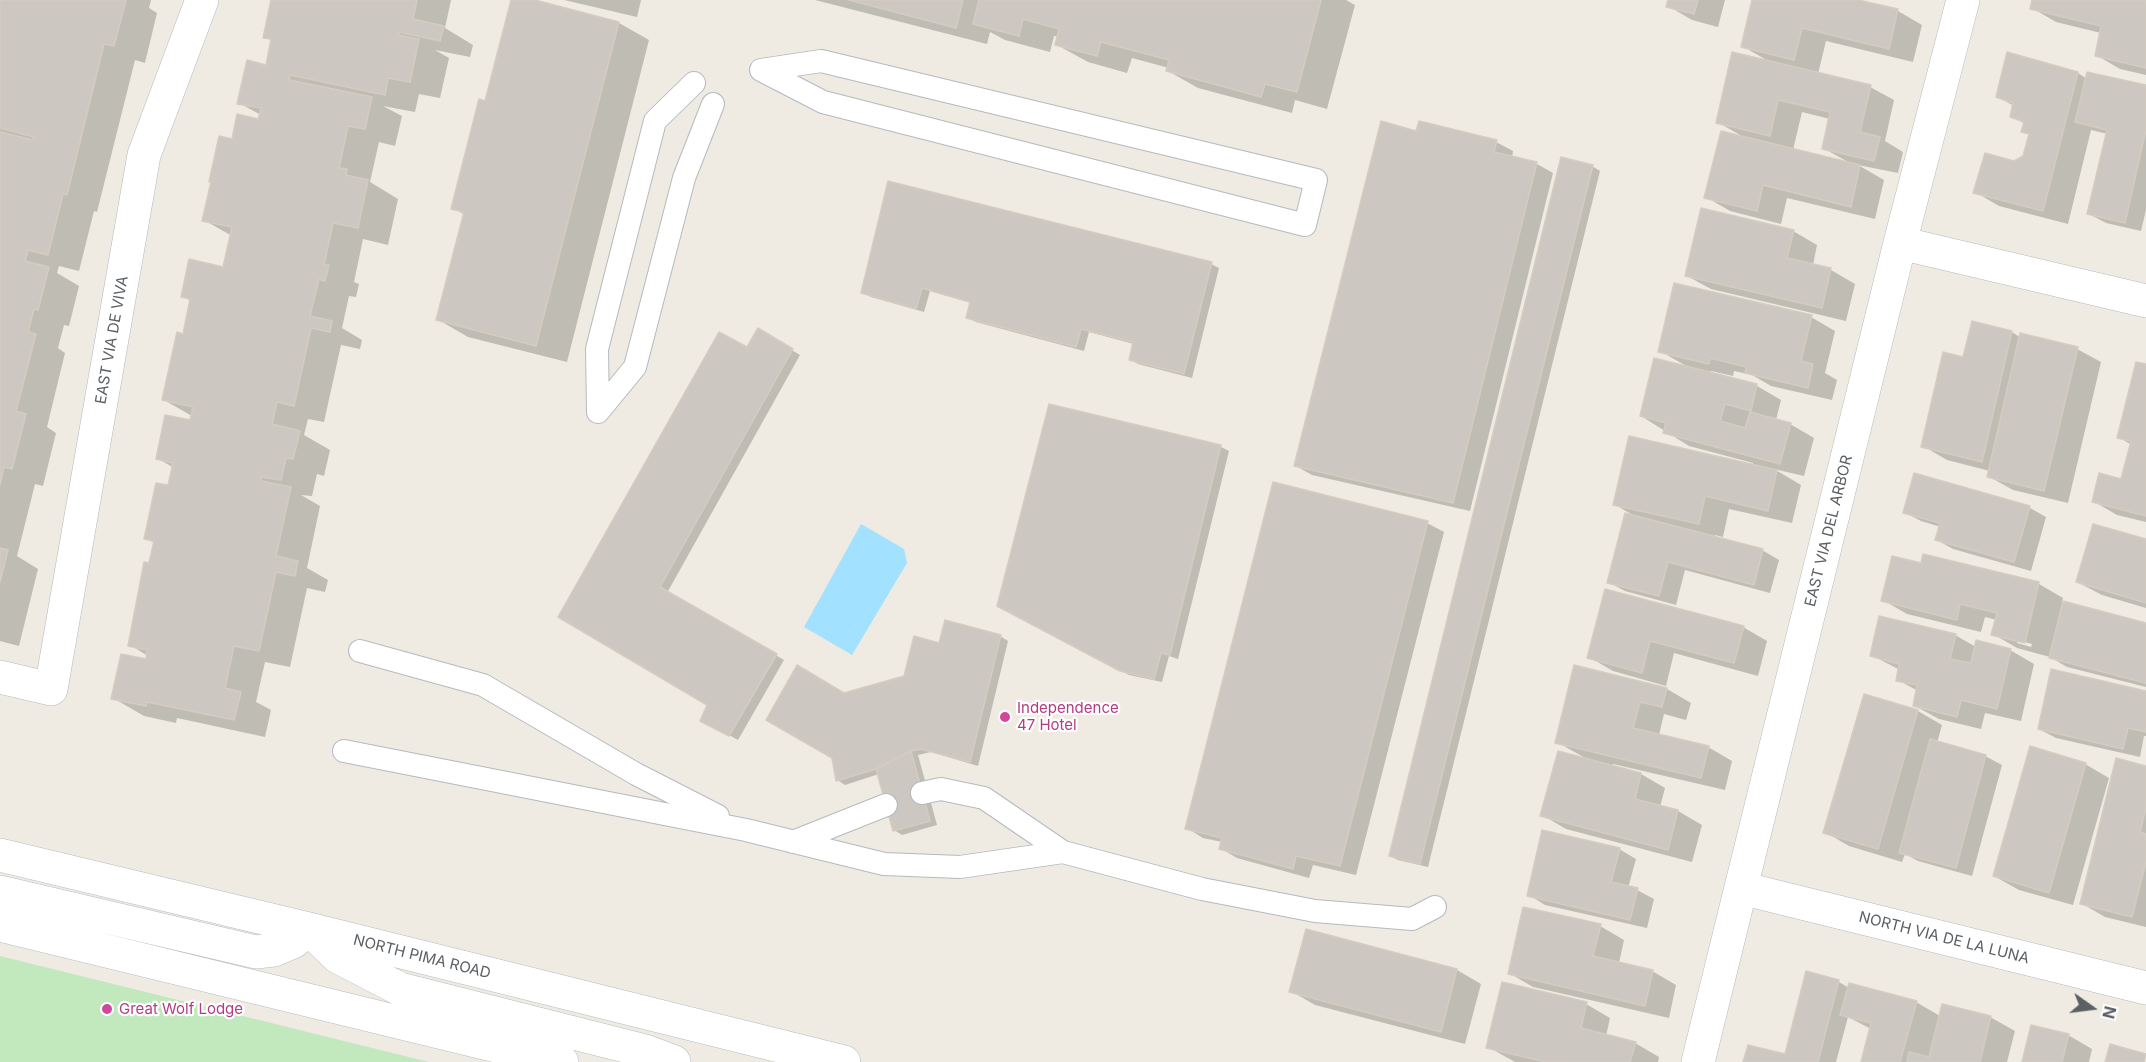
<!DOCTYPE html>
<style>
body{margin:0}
#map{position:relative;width:2146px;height:1062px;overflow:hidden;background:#efebe2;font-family:Inter,sans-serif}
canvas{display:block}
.north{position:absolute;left:2062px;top:978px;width:60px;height:60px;-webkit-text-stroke:4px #fff;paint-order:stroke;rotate:104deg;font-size:16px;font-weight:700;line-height:24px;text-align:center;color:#5b6064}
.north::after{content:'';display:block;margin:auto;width:21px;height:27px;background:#5b6064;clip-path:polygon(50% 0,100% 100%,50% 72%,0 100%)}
</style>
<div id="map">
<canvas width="2146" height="1062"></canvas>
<div class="north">N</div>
</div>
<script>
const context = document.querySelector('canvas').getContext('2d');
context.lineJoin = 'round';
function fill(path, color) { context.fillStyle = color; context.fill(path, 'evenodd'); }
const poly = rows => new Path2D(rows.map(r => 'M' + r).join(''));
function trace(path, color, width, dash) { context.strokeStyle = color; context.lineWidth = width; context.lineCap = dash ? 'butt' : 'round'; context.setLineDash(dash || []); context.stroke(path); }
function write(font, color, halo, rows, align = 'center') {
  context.font = font + ' Inter,sans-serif'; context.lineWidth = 4.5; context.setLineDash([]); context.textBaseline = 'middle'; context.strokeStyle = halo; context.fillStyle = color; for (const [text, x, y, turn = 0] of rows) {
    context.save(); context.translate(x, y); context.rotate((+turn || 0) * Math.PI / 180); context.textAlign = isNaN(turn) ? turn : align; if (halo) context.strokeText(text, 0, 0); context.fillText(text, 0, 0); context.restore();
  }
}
fill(poly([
 [0,956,429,1062,0,1062]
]), '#c2e8bd');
fill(poly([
 [861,524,904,549,907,563,852,655,804,627]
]), '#a2e1ff');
fill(poly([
 [0,0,151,0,149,8,157,13,145,63,135,60,97,212,94,211,79,271,59,266,57,273,79,286,69,326,64,325,58,348,65,353,47,427,56,433,43,486,35,484,17,556,38,569,19,646,0,641],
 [273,0,451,0,445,28,473,45,470,57,435,50,449,58,440,98,419,94,415,112,383,106,402,116,395,146,379,142,370,182,398,199,388,245,363,239,354,282,359,284,356,297,349,296,342,328,362,340,360,349,341,345,324,422,308,419,304,435,330,450,324,476,317,474,312,496,301,495,320,506,307,568,328,580,325,592,307,588,290,667,265,662,256,702,271,710,265,737,177,718,176,723,144,716,113,698,147,661,148,656,130,645,154,543,146,538,169,487,174,468,157,458,191,422,192,416,164,400,184,336,191,301,182,296,225,268,232,236,204,220,234,141,259,121,261,115,239,103,267,66,272,41,265,37],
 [512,0,528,0,619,23,649,40,567,362,468,337,437,319,465,215,453,208,486,103],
 [564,0,641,0,637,17],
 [815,0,1346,0,1355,5,1327,109,1295,100,1292,113,1198,88,1168,71,1169,68,1132,58,1127,73,1088,62,1057,45,1059,37,1054,36,1050,52,1005,40,990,32,987,44],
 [1669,0,1725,0,1718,27,1692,20,1668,6],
 [1753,0,1851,0,1898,11,1922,25,1913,62,1826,41,1818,74,1870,87,1894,100,1885,141,1903,152,1898,173,1858,165,1884,180,1875,219,1787,198,1781,224,1730,211,1706,197,1742,136,1717,122,1770,62,1742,46],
 [1802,112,1830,119,1823,148,1848,162,1793,150],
 [2034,0,2146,0,2146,75,2120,69,2096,55,2101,33,2056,22,2032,8],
 [2078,73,2087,79,2146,87,2146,210,2141,231,2106,223,2089,214,2108,134,2091,130,2068,224,1999,206,1975,192,2014,162,2025,157,2030,135,2023,131,2025,124,2011,116,2014,106,1998,97],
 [1417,132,1496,142,1513,151,1512,158,1537,164,1553,173,1470,511,1312,475,1296,466],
 [1592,166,1600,171,1428,867,1398,860,1390,856],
 [1793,231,1817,245,1813,265,1831,270,1855,284,1846,321,1711,289,1687,276],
 [1211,264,1219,268,1192,378,1138,364,1130,359,1134,344,1089,332,1084,351,976,322,968,318,971,303,930,291,924,312,871,297,863,292],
 [1811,317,1835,331,1825,373,1837,380,1832,400,1771,386,1752,375,1734,371,1733,376,1711,371,1711,374,1757,386,1781,400,1776,420,1790,424,1814,438,1804,476,1774,469,1801,485,1792,523,1729,509,1723,537,1715,535,1715,538,1762,550,1779,560,1770,593,1685,570,1676,605,1625,591,1608,582,1636,517,1614,504,1752,466,1753,463,1689,446,1641,416,1688,367,1660,351],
 [758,330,800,355,667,593,784,660,738,740,702,720,709,704,560,616,747,349],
 [2012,332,2021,338,2077,349,2101,362,2068,503,2013,490,1988,476,1990,471,1947,460,1923,446,1965,359],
 [2146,366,2146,522,2117,515,2093,501,2122,481,2132,445,2118,437],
 [1050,406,1221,447,1229,451,1178,659,1169,656,1162,682,1129,675,1007,610],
 [1915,475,2030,508,2046,517,2031,571,1953,549,1937,540,1941,527,1921,521,1904,512],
 [1427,523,1444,532,1356,875,1313,865,1309,878,1237,858,1220,848,1222,842,1203,838,1187,828],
 [2146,541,2146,608,2102,595,2077,582],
 [1922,565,2039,584,2063,598,2062,602,2146,624,2146,687,2067,667,2050,657,2017,648,1993,634,1997,620,1985,617,1981,632,1907,614,1883,600],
 [2017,640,2032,644,2031,647,2017,643],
 [1606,591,1743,627,1767,641,1758,676,1674,653,1666,686,1613,671,1589,657],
 [1955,635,1976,647,2010,650,2034,664,2021,721,1985,713,1981,729,1939,719,1915,706,1918,691,1898,680,1900,670,1871,655],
 [1000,636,1008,641,978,766,931,752,918,755,937,825,902,835,894,830,879,774,845,785,837,780,844,695,906,677,940,644],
 [1575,667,1667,689,1691,703,1686,720,1664,714,1659,735,1708,747,1732,761,1725,790,1613,764,1612,767,1641,774,1665,788,1660,807,1678,811,1702,825,1692,862,1566,829,1542,815,1585,758,1557,742],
 [2146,693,2146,736,2144,736,2140,757,2056,738,2039,729],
 [1865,696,1918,711,1942,725,1937,743,1985,756,2002,765,1972,876,1918,861,1905,854,1902,862,1849,846,1825,832],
 [2085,764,2109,778,2073,905,2019,890,1994,876],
 [2146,767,2146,927,2105,917,2081,903],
 [1619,849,1636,859,1628,888,1637,890,1654,899,1647,928,1545,905,1529,895],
 [1600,926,1624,940,1619,963,1652,971,1676,985,1669,1018,1533,987,1509,973],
 [1457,970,1481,984,1465,1044,1315,1005,1291,991],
 [1807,973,1839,982,1849,988,1916,1002,1940,1016,1990,1017,2015,1031,2007,1062,1863,1062,1871,1029,1848,1017,1836,1062,1745,1062,1786,1056],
 [1586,1004,1610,1018,1606,1036,1635,1043,1659,1057,1658,1062,1515,1062,1488,1047],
 [2068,1035,2092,1049,2089,1062,2024,1062]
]), '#0003');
const building = poly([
 [0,0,126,0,114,46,104,44,67,195,63,194,48,255,28,250,25,261,49,267,38,310,34,309,28,332,36,334,16,411,26,414,12,469,4,467,0,485,0,132,33,140,34,137,0,128,0,0],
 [271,0,417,0,413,19,444,26,440,41,399,32,398,35,419,39,410,82,388,78,385,95,290,75,289,80,372,97,365,129,348,126,339,168,347,169,346,175,368,180,358,228,333,223,324,265,329,265,325,281,319,279,310,316,332,321,330,332,311,328,294,406,277,402,272,424,300,431,293,459,286,458,281,480,261,477,261,481,291,487,276,556,298,561,295,576,276,572,259,651,234,646,225,688,241,692,234,720,147,702,146,706,111,699,121,654,146,659,147,650,128,646,144,562,149,563,154,541,144,539,156,483,168,485,173,463,156,459,165,415,190,420,193,407,162,400,177,332,183,334,190,299,181,297,189,259,223,267,232,227,202,221,211,182,209,182,219,136,232,139,237,114,258,119,261,108,237,104,247,60,266,65,271,39,263,38,271,0],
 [511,0,535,0,619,22,536,346,436,320,464,212,451,209,479,99,485,101,511,0],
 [849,0,963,0,956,28,849,0],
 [979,0,1321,0,1297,92,1265,84,1261,97,1166,71,1169,60,1101,42,1097,56,1055,45,1059,29,1023,19,1019,36,973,24,979,0],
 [1668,0,1698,0,1694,14,1666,7,1668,0],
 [1752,0,1858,0,1898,9,1889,49,1802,28,1794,60,1741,47,1752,0],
 [2032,0,2146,0,2146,68,2095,56,2101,26,2030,9,2032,0],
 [1732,52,1871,85,1860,132,1880,137,1874,161,1822,149,1830,112,1778,100,1770,136,1716,123,1732,52],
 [2007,52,2078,72,2043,211,1973,193,1985,153,2014,161,2023,156,2029,134,2021,132,2024,122,2010,117,2013,103,1996,97,2007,52],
 [2087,72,2146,85,2146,129,2125,223,2087,214,2107,130,2075,122,2087,72],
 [1381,121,1416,131,1419,121,1497,140,1494,152,1537,162,1453,503,1294,466,1381,121],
 [1721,131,1860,165,1851,207,1763,185,1757,211,1704,198,1721,131],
 [1561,157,1593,165,1420,864,1389,856,1561,157],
 [888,181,1212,262,1184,374,1129,360,1133,342,1081,329,1076,347,966,318,970,302,922,288,916,309,861,293,888,181],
 [1701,208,1794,230,1787,258,1831,268,1822,308,1685,276,1701,208],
 [1674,283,1812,315,1801,361,1813,364,1808,388,1745,373,1747,367,1710,358,1709,364,1658,352,1674,283],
 [1972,321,2012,331,1982,462,1921,447,1943,352,1963,357,1972,321],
 [758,328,793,349,660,587,777,654,729,736,700,721,707,705,558,617,719,332,747,347,758,328],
 [2020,333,2078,347,2044,491,1987,477,2020,333],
 [1654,358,1757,384,1751,411,1725,404,1720,421,1745,428,1750,412,1791,423,1780,464,1663,433,1666,423,1640,416,1654,358],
 [2136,362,2146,364,2146,516,2092,502,2099,473,2121,479,2131,441,2117,438,2136,362],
 [1049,404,1221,445,1170,655,1161,653,1154,679,1120,671,997,606,1049,404],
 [1629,436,1777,470,1768,511,1705,496,1699,524,1613,505,1629,436],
 [1914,473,2030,506,2014,562,1935,540,1940,523,1903,513,1914,473],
 [1273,482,1428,521,1340,866,1296,856,1293,869,1219,849,1222,838,1185,829,1273,482],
 [1625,513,1763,549,1754,585,1668,562,1659,596,1607,583,1625,513],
 [2093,524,2146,539,2146,603,2076,582,2093,524],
 [0,548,8,550,0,582,0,548],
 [1923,554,2039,582,2025,643,1991,635,1997,613,1960,604,1957,620,1881,601,1892,556,1921,563,1923,554],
 [1605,589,1744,626,1734,663,1650,641,1642,673,1587,658,1605,589],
 [2063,601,2146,623,2146,683,2049,658,2063,601],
 [1879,616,1956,634,1950,659,1971,663,1976,640,2011,649,1997,709,1961,700,1957,717,1913,706,1917,685,1896,681,1899,664,1870,656,1879,616],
 [945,620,1001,635,970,762,921,749,911,751,876,769,836,781,832,758,766,720,797,665,844,693,904,676,914,636,939,643,945,620],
 [1574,665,1667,688,1662,707,1640,702,1633,728,1709,746,1701,778,1555,743,1574,665],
 [2051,669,2146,691,2146,732,2128,728,2123,749,2038,729,2051,669],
 [1864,694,1918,710,1878,849,1823,833,1864,694],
 [1930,739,1986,755,1956,868,1899,853,1930,739],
 [2030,746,2086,763,2049,893,1993,876,2030,746],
 [911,751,930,821,893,831,876,769,911,751],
 [1558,751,1641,773,1635,799,1678,810,1668,850,1540,816,1558,751],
 [2116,758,2146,766,2146,807,2140,832,2146,834,2146,862,2132,917,2080,904,2116,758],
 [1542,830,1620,848,1611,882,1638,888,1630,920,1527,896,1542,830],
 [1523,907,1601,924,1593,956,1653,970,1645,1006,1508,974,1523,907],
 [1306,929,1457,969,1441,1032,1289,992,1306,929],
 [1806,971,1839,980,1818,1062,1743,1062,1748,1045,1785,1054,1806,971],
 [1502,982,1587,1002,1581,1028,1636,1042,1630,1062,1546,1062,1486,1048,1502,982],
 [1849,983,1917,1001,1900,1062,1861,1062,1871,1023,1840,1015,1849,983],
 [1942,1004,1991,1016,1980,1062,1907,1062,1909,1052,1929,1057,1942,1004],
 [2031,1025,2069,1034,2062,1062,2022,1062,2031,1025],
 [2110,1044,2146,1054,2144,1062,2105,1062,2110,1044]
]);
fill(building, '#ccc7c1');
trace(building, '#d4ccc0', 1.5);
const service = poly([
 [821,61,1316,180,1305,225,823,102,761,70,821,61],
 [598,412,597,349,655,121,694,83],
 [598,412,635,367,684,178,713,104],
 [360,651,483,685,636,774,718,816],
 [344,751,746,830,884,864,960,867,1063,852,1202,889,1315,911,1412,919,1435,907],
 [922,793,941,789,984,798,1063,852],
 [793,842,886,805]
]);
const minor = poly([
 [1900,243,2146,301],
 [0,677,51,689,144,155,202,0],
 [1741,888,2146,988],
 [1698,1062,1900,243,1963,0]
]);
const secondary = poly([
 [0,855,309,929,844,1062],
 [0,892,256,952,274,950,293,942,309,929],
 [0,925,562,1062],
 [312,932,338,957,400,989,645,1051,674,1062]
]);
trace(service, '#b5babe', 24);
trace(minor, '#b5babe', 34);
trace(secondary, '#b6bbc0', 34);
trace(service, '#fff', 22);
trace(minor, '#fff', 33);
trace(secondary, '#fff', 33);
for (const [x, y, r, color] of [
 [1005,717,6,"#d1479c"],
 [107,1009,6,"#d1479c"]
]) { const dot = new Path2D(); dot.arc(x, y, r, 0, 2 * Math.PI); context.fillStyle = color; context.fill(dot); trace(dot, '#fff', 2); }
write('15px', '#5b6064', '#fff', [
 ["EAST VIA DE VIVA",112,340,-80],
 ["EAST VIA DEL ARBOR",1829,531,-76],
 ["NORTH VIA DE LA LUNA",1944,938,14],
 ["NORTH PIMA ROAD",422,957,14]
]);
write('15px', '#b23c85', '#fff', [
 ["Independence",1017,708],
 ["47 Hotel",1017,725],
 ["Great Wolf Lodge",119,1009]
], 'left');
</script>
